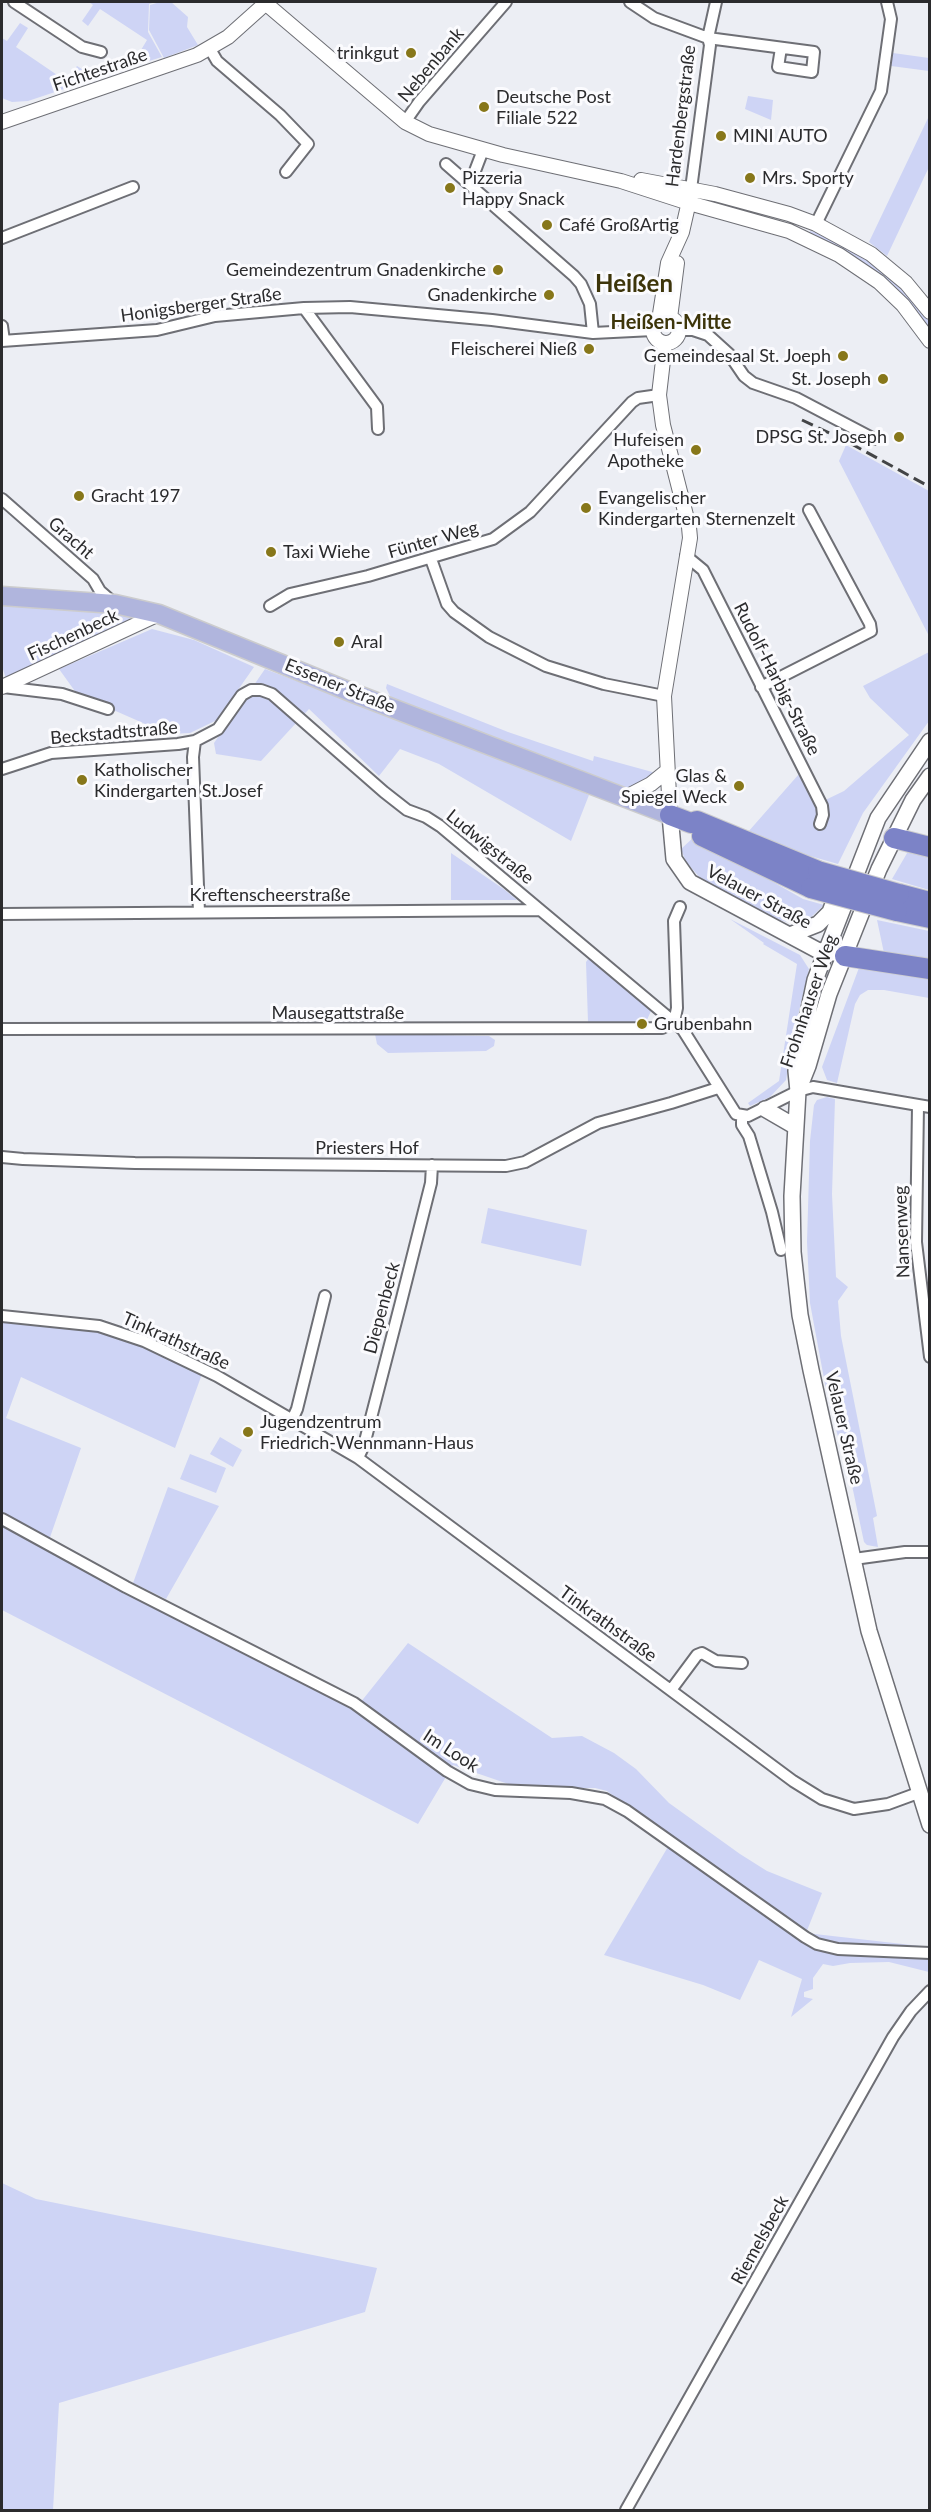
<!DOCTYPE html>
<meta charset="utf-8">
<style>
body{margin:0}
#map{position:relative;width:931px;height:2512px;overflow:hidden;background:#eceef4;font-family:Lato,sans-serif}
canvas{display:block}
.frame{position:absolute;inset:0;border:3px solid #2b2b2d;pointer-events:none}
</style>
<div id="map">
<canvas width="931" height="2512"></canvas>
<div class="frame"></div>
</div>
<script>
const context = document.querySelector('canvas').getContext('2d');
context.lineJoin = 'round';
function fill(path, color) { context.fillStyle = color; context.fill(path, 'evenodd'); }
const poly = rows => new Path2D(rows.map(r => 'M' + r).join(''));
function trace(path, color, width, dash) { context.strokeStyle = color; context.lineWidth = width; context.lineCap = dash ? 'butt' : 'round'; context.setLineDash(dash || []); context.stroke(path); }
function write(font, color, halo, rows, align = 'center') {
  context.font = font + ' Lato,sans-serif'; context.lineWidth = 6; context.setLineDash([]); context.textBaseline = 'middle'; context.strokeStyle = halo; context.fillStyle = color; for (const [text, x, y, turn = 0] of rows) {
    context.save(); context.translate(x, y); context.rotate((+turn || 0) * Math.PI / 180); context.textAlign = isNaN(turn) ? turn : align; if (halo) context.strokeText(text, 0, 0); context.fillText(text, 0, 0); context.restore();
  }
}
fill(poly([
 [89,2,156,2,149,4,148,32,162,57,113,72,111,65,138,55,147,40,100,9,88,26,82,21,93,5],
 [160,2,171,2,188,17,187,27,198,45,164,58,149,30,150,5],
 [20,23,28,28,16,47,66,81,77,66,93,76,97,69,104,70,106,75,28,101,12,102,2,98,2,38,7,41],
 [893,53,929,58,929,71,891,66],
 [748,96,773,100,771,120,745,109],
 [929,116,929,167,887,256,869,242],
 [810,231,824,234,854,249,895,281,929,321,929,328,901,293,809,234],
 [846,445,929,491,929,636,839,461],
 [2,605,94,611,131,616,130,621,6,679,2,666],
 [152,629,194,640,254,667,217,720,190,733,168,734,77,694,59,669],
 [929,652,929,721,863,813,838,864,810,856,790,854,748,832,799,774,815,805,844,791,909,735,870,698,863,686],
 [265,669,547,776,589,795,571,841,439,764,400,749,379,776,309,709,261,761,216,754,214,743],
 [387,684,508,732,593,761,594,756,656,773,652,777,630,788,620,787,391,698,386,688],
 [694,837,803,899,824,905,810,918,812,922,797,925,777,919,703,881,686,862,681,849],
 [910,848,929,855,929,890,892,879],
 [451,853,505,890,517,900,451,900],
 [730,919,800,955,809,969,796,1024,786,1080,770,1097,750,1106,748,1103,779,1081,797,964,763,944,764,943],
 [877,920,929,931,929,963,884,953],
 [589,958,651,1011,646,1022,588,1022,586,962],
 [860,965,929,978,929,998,884,990,868,990,860,995,855,1004,837,1083,827,1080,822,1067],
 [375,1034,489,1036,495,1040,494,1046,486,1051,388,1053,377,1044],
 [827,1097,835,1099,832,1194,836,1277,848,1287,838,1301,841,1336,877,1516,873,1518,878,1547,867,1545,864,1542,850,1476,837,1433,825,1384,810,1303,807,1242,810,1141,814,1105,817,1100],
 [488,1208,587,1230,581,1266,481,1243],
 [2,1321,90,1328,127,1339,202,1374,175,1448,21,1377,6,1418,81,1448,47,1546,360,1703,408,1643,552,1738,582,1736,614,1753,636,1769,669,1803,740,1854,767,1871,822,1893,806,1933,929,1947,929,1972,889,1962,850,1963,833,1966,823,1964,813,1978,813,1989,804,1992,804,1997,813,1999,791,2017,802,1979,759,1960,740,2000,703,1985,604,1955,672,1840,607,1791,595,1788,520,1788,453,1765,418,1824,2,1610],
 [220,1437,242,1450,233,1467,210,1454],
 [190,1454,226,1468,216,1493,180,1479],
 [168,1487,219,1506,166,1599,133,1583],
 [2,2183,36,2199,377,2268,365,2312,59,2403,53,2510,2,2510]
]), '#ced4f5');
const minor = poly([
 [14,2,82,47,101,52],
 [630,2,654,18,708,38,814,52,812,72,778,67,781,48],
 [210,49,217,61,280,115,308,144,286,172],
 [405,122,419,102,506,2],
 [446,164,574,276,581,284,590,304,593,333],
 [470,184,483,150],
 [691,189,710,45,708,38,716,2],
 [816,224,881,91,891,19,887,2],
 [2,238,133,187],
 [304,308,377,407,378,429],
 [2,326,4,341],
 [679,330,693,330,708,335,729,354,744,376,753,383,796,398,874,439],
 [2,341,157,330,215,316,304,308,350,307,492,320,593,333,653,330],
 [2,499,93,579,100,591,115,604],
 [686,556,703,570,822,806,823,815,820,824],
 [431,559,447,604,454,612,489,637,546,666,604,684,664,696],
 [270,606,290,594,368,576,493,539,530,512,632,402,638,398,659,395],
 [3,687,62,694,108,709],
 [761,687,871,631,870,624,809,510],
 [195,741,193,757,199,912],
 [2,769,51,753,178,744,195,741,218,729,242,695,251,690,261,690,272,694,384,792,407,810,426,817,440,826,674,1022,683,1030,736,1114,748,1116,798,1091,813,1087,930,1107],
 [2,914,539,910],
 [674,1022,677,1008,674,921,680,907],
 [2,1029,662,1028,674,1022],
 [918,1106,916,1242,930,1357],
 [742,1116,742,1125,749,1136,772,1212,781,1250],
 [2,1157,23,1159,135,1163,506,1166,525,1162,598,1123,671,1103,718,1088],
 [2,1316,99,1326,144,1341,217,1376,358,1458,793,1781,822,1799,854,1809,888,1804,918,1793],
 [292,1420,297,1409,325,1296],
 [358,1458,364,1445,401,1302,431,1183,432,1165],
 [2,1519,126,1587,354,1703,447,1771,470,1784,495,1790,571,1793,605,1799,627,1811,805,1937,817,1944,838,1949,930,1953],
 [854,1559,905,1552,930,1552],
 [671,1690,697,1655,702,1653,716,1661,742,1663],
 [626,2510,893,2037,911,2011,930,1991]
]);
const tertiary = poly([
 [264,2,405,122,429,134,503,155,621,181,689,203,789,231,839,255,879,282,903,305,930,341],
 [2,122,197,55,228,37,266,3],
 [641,180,715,194,789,214,816,224,871,254,906,283,930,312],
 '653 330a13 13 0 1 1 26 0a13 13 0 1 1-26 0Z',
 [670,318,677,263],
 [659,320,668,263,682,232,690,197],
 [665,343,659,395,663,425,689,527,690,538,664,696,670,815],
 [2,687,159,614],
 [626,797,651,784,667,771]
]);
const secondary = poly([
 [930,741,878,818,815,980,796,1071,798,1091,792,1196,793,1252,800,1315,811,1370,869,1631,930,1825],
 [670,815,674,859,690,882,817,950,833,953],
 [790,935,818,924,830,912,836,896],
 [800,1086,808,1066,829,994,879,869,913,800,930,776],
 [765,1109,796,1127]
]);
const primary = poly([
 [2,596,115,604,159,614,353,693,670,815]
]);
const motorway = poly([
 [670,815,691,823,697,821,818,871],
 [702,836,811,888],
 [894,838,930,847],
 [899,894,930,902],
 [897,911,930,918],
 [845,956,930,969]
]);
trace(minor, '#6e6f75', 14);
trace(tertiary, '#6e6f75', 16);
trace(secondary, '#6e6f75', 18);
trace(primary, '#cccccd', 21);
trace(motorway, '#cccccd', 22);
trace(minor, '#fff', 10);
trace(tertiary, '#fff', 14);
trace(secondary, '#fff', 15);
trace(primary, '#b0b5dd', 18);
trace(motorway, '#7c83c7', 20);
trace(poly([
 [802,420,848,442,930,487]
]), '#434446', 3, [12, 6]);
const motorwayBridge = poly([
 [818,871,899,894],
 [811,888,897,911]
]);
trace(motorwayBridge, '#cccccd', 22, []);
trace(motorwayBridge, '#7c83c7', 20);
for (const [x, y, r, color] of [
 [411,53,6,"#87771a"],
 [484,107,6,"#87771a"],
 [721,136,6,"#87771a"],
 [750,178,6,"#87771a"],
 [450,188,6,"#87771a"],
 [547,225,6,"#87771a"],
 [498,270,6,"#87771a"],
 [549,295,6,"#87771a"],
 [589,349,6,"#87771a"],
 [843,356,6,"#87771a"],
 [883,379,6,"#87771a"],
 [899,437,6,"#87771a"],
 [696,450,6,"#87771a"],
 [79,496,6,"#87771a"],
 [586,508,6,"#87771a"],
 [271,552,6,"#87771a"],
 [339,642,6,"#87771a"],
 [82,780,6,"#87771a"],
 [739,786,6,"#87771a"],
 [642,1024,6,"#87771a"],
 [248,1432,6,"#87771a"]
]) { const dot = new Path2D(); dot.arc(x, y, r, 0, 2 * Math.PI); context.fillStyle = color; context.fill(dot); trace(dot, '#fbfbfe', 2); }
write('18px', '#2b2b2d', '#fbfbfe', [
 ["trinkgut",399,53,"right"],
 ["Deutsche Post",496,97],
 ["Filiale 522",496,118],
 ["MINI AUTO",733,136],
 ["Pizzeria",462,178],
 ["Happy Snack",462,199],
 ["Mrs. Sporty",762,178],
 ["Café GroßArtig",559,225],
 ["Gemeindezentrum Gnadenkirche",486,270,"right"],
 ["Gnadenkirche",537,295,"right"],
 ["Fleischerei Nieß",577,349,"right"],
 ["Gemeindesaal St. Joeph",831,356,"right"],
 ["St. Joseph",871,379,"right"],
 ["DPSG St. Joseph",887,437,"right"],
 ["Hufeisen",684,440,"right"],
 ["Apotheke",684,461,"right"],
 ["Gracht 197",91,496],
 ["Evangelischer",598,498],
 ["Kindergarten Sternenzelt",598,519],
 ["Taxi Wiehe",283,552],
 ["Aral",351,642],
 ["Katholischer",94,770],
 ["Kindergarten St.Josef",94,791],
 ["Glas &",727,776,"right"],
 ["Spiegel Weck",727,797,"right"],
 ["Grubenbahn",654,1024],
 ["Jugendzentrum",260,1422],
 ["Friedrich-Wennmann-Haus",260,1443]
], 'left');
write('18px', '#2b2b2d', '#fbfbfe', [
 ["Nebenbank",431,65,-50],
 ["Fichtestraße",100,70,-19],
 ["Hardenbergstraße",681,116,-83],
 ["Honigsberger Straße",201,305,-8],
 ["Gracht",71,538,41],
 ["Fünter Weg",433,540,-16],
 ["Fischenbeck",73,635,-25],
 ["Rudolf-Harbig-Straße",777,679,63],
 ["Essener Straße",340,686,22],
 ["Beckstadtstraße",114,733,-5],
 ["Ludwigstraße",490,847,39],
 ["Kreftenscheerstraße",270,895],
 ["Velauer Straße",759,897,28],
 ["Frohnhauser Weg",809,1001,-71],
 ["Mausegattstraße",338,1013],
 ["Priesters Hof",367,1148],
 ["Nansenweg",902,1232,-92],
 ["Diepenbeck",382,1308,-75],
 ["Tinkrathstraße",176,1341,24],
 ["Velauer Straße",844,1428,77],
 ["Tinkrathstraße",608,1624,36],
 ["Im Look",451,1751,33],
 ["Riemelsbeck",760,2240,-61]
]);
write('bold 20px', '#3d350a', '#fbfbfe', [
 ["Heißen-Mitte",671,323]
]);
write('bold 24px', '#3d350a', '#fbfbfe', [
 ["Heißen",634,284]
]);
</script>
